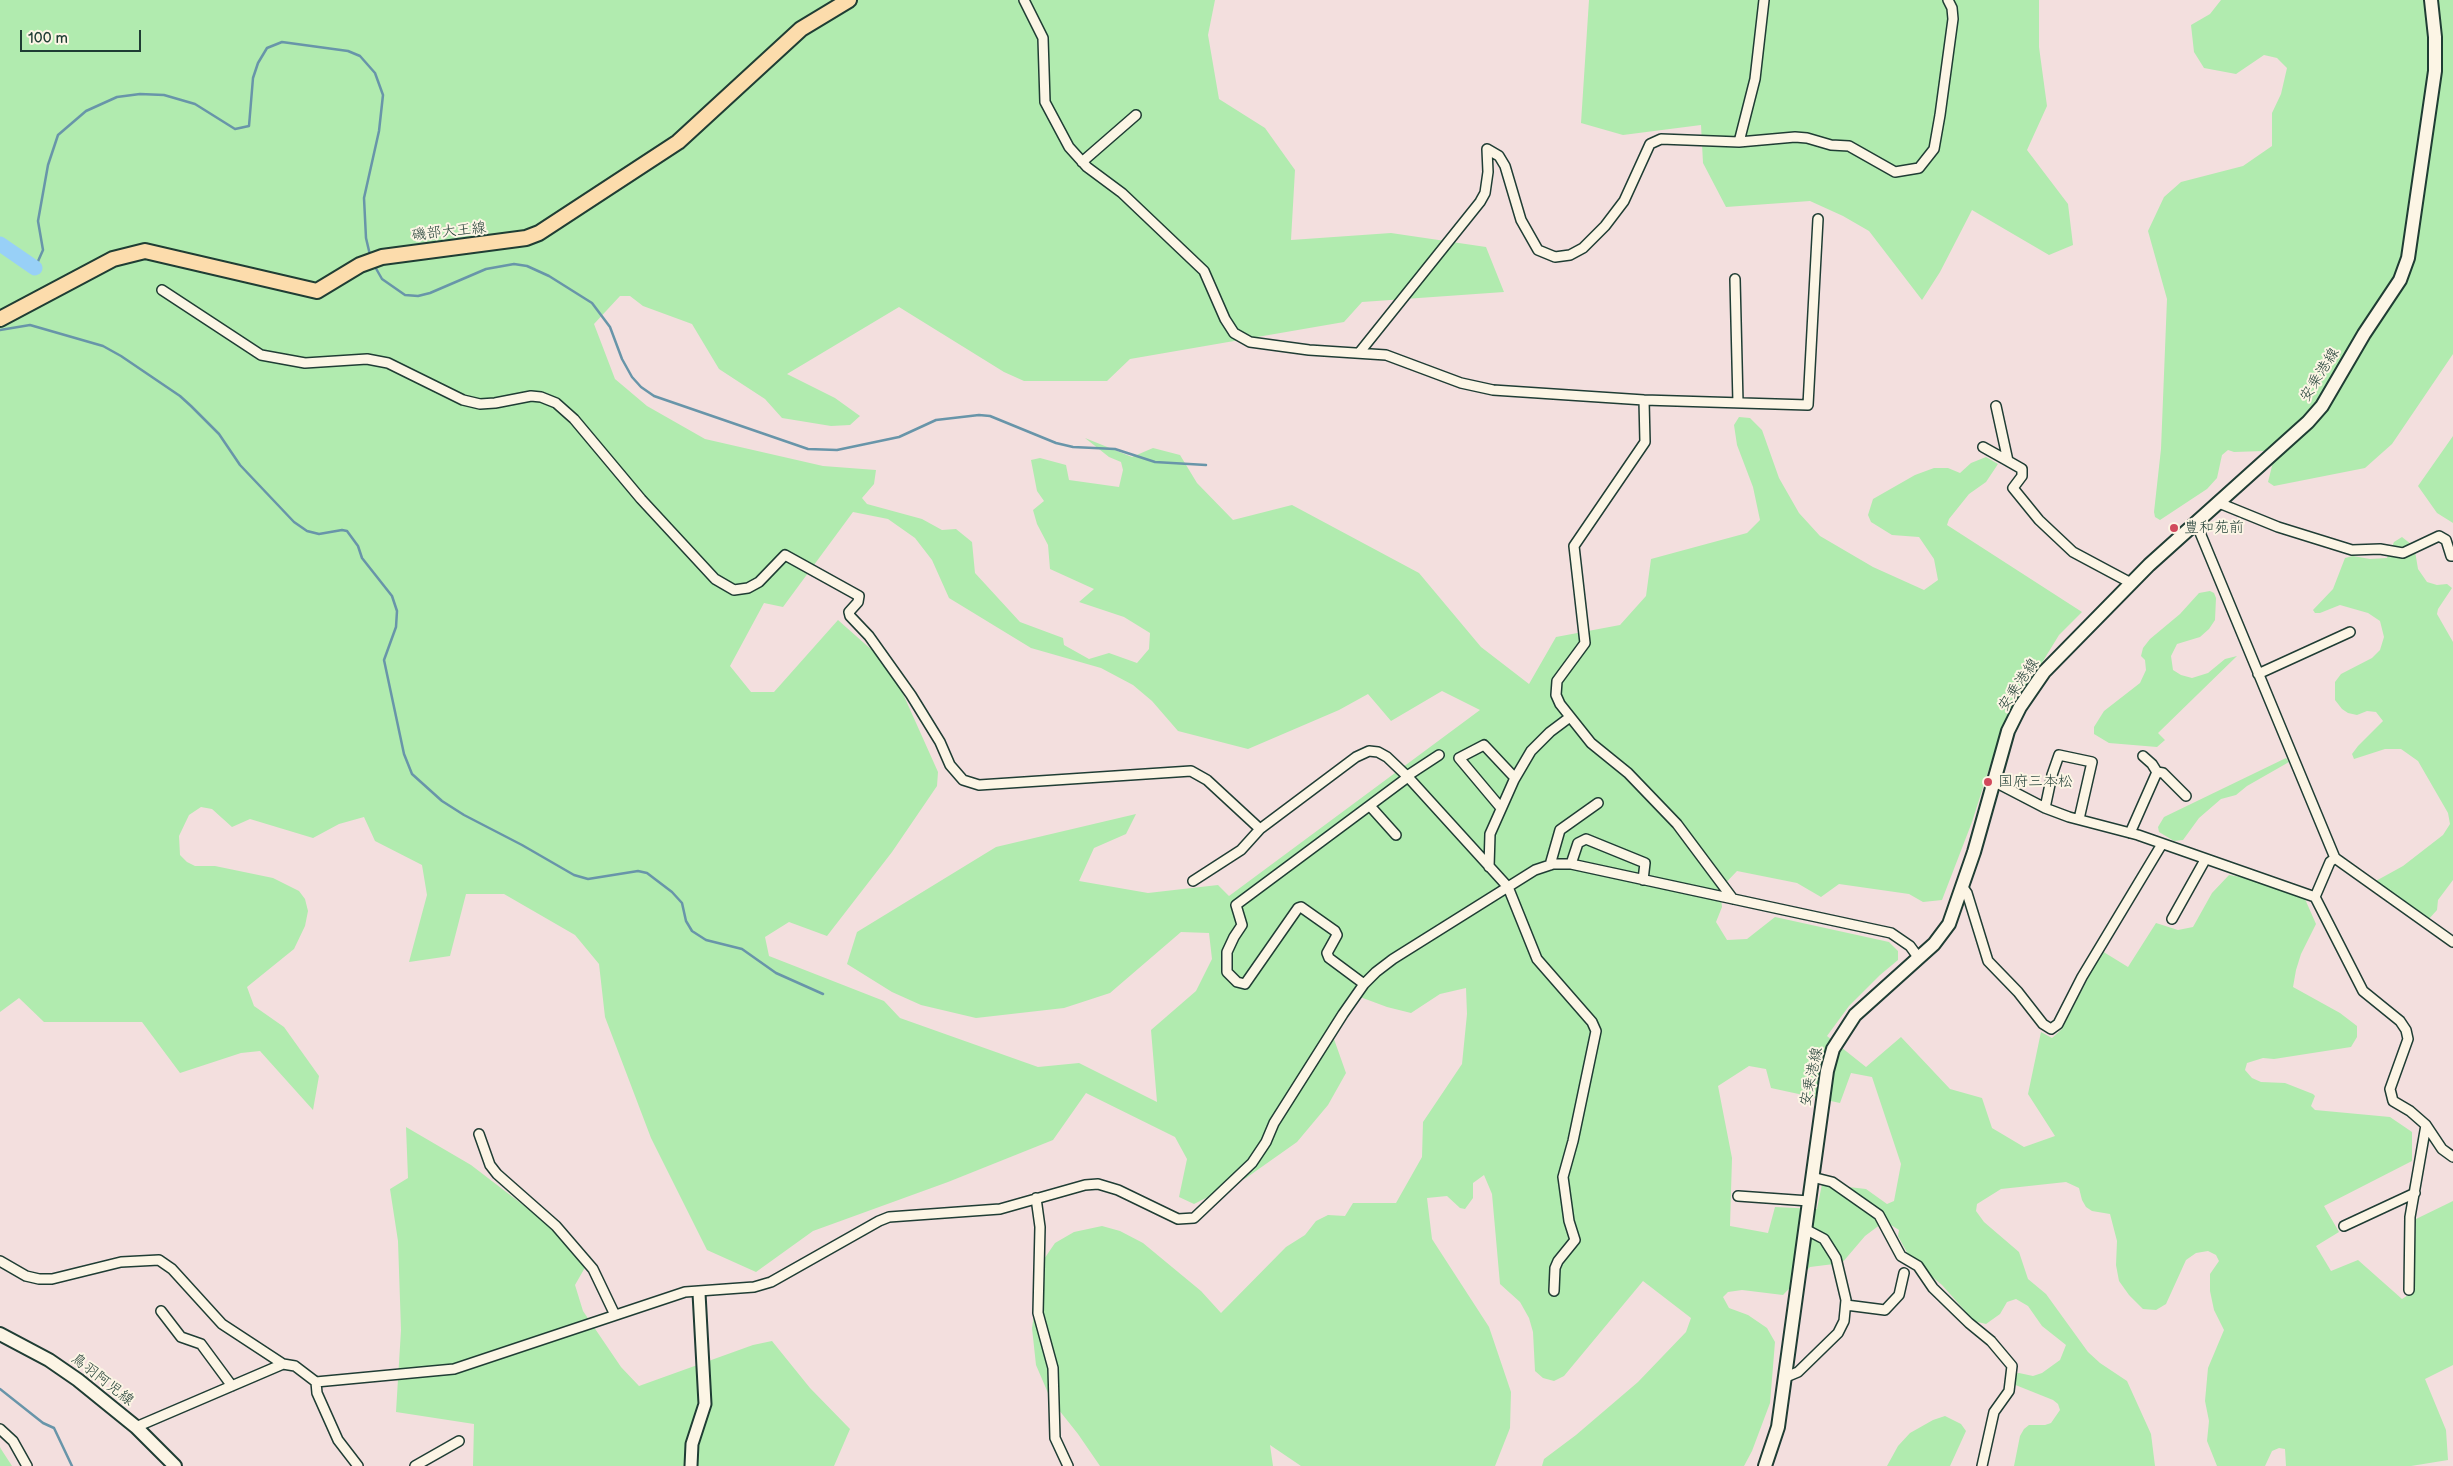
<!DOCTYPE html>
<meta charset="utf-8">
<style>
body{margin:0}
#map{position:relative;width:2453px;height:1466px;overflow:hidden;background:#f3dfde;font-family:"Balsamiq Sans",sans-serif}
canvas{display:block}
.scale{position:absolute;left:20px;top:30px;width:121px;height:22px;box-sizing:border-box;border:2px solid #1f3d34;border-top:0;padding-left:6px;font-size:15px;line-height:18px;white-space:nowrap;color:#1f3d34;-webkit-text-stroke:4px #fcf5e5;paint-order:stroke}
</style>
<div id="map">
<canvas width="2453" height="1466"></canvas>
<div class="scale">100 m</div>
</div>
<script>
const context = document.querySelector('canvas').getContext('2d');
context.lineJoin = 'round';
function fill(path, color) { context.fillStyle = color; context.fill(path, 'evenodd'); }
const poly = rows => new Path2D(rows.map(r => 'M' + r).join(''));
function trace(path, color, width, dash) { context.strokeStyle = color; context.lineWidth = width; context.lineCap = dash ? 'butt' : 'round'; context.setLineDash(dash || []); context.stroke(path); }
function write(font, color, halo, rows, align = 'center') {
  context.font = font + ' "Balsamiq Sans","Klee One",sans-serif'; context.lineWidth = 4; context.setLineDash([]); context.textBaseline = 'middle'; context.strokeStyle = halo; context.fillStyle = color; for (const [text, x, y, turn = 0] of rows) {
    context.save(); context.translate(x, y); context.rotate((+turn || 0) * Math.PI / 180); context.textAlign = isNaN(turn) ? turn : align; if (halo) context.strokeText(text, 0, 0); context.fillText(text, 0, 0); context.restore();
  }
}
fill(poly([
 [0,0,1215,0,1208,35,1219,99,1265,128,1295,170,1291,240,1391,233,1486,247,1504,292,1362,302,1344,322,1130,359,1107,381,1024,381,1004,372,899,307,787,374,835,398,860,416,850,425,831,426,782,418,765,399,719,369,692,324,643,306,630,296,620,296,594,324,615,379,647,406,705,439,823,466,876,470,874,484,862,498,867,504,922,519,942,530,956,529,972,542,975,573,1020,622,1063,638,1064,645,1089,659,1109,653,1137,663,1149,649,1150,633,1124,617,1079,602,1094,589,1050,569,1048,545,1037,524,1033,510,1044,501,1037,491,1031,460,1040,458,1066,465,1069,480,1119,487,1123,470,1121,462,1109,457,1085,438,1132,457,1153,448,1180,455,1197,483,1233,520,1292,505,1419,573,1481,647,1529,684,1556,637,1620,625,1646,596,1651,559,1747,533,1760,520,1753,487,1737,445,1734,425,1739,417,1750,418,1762,430,1779,478,1799,513,1820,536,1873,567,1924,590,1938,580,1934,559,1919,537,1892,535,1871,522,1868,515,1873,499,1915,475,1934,468,1948,468,1960,473,1971,463,1986,457,1998,464,1986,482,1969,494,1949,519,1947,525,2082,612,2059,635,2002,728,1972,822,1942,900,1923,902,1909,894,1839,884,1821,897,1797,883,1737,871,1720,889,1722,907,1716,922,1727,940,1747,939,1775,917,1889,942,1898,951,1898,960,1880,975,1849,1006,1827,1036,1866,1067,1901,1037,1950,1089,1982,1098,1992,1128,2024,1147,2055,1136,2028,1094,2041,1032,2052,1038,2062,1029,2102,951,2128,967,2156,923,2178,930,2193,927,2212,893,2229,875,2247,878,2305,899,2316,924,2301,954,2296,970,2293,987,2340,1013,2357,1026,2357,1037,2351,1047,2274,1059,2263,1058,2247,1063,2245,1070,2252,1078,2261,1082,2285,1083,2313,1094,2315,1096,2311,1106,2315,1110,2390,1117,2412,1132,2412,1161,2324,1206,2339,1232,2316,1246,2331,1271,2358,1260,2402,1299,2413,1292,2416,1219,2453,1201,2453,1365,2425,1379,2446,1430,2448,1460,2411,1466,2286,1466,2285,1449,2279,1448,2272,1451,2265,1466,2217,1466,2207,1441,2209,1421,2205,1401,2208,1368,2224,1330,2214,1310,2210,1291,2210,1274,2219,1261,2216,1255,2208,1251,2196,1253,2186,1260,2166,1304,2156,1310,2143,1309,2129,1295,2119,1281,2116,1265,2117,1241,2110,1214,2092,1211,2086,1207,2082,1200,2079,1188,2066,1182,2001,1189,1977,1204,1976,1211,1984,1222,2019,1252,2028,1279,2046,1294,2088,1352,2100,1363,2127,1381,2151,1434,2155,1466,2014,1466,2020,1436,2024,1429,2029,1425,2045,1425,2051,1423,2060,1410,2058,1404,2053,1400,2013,1384,2015,1374,2019,1373,2033,1376,2042,1373,2060,1360,2066,1345,2042,1326,2028,1306,2016,1299,2007,1302,2000,1314,1986,1324,1974,1321,1942,1285,1910,1258,1898,1236,1899,1230,1891,1225,1881,1224,1865,1236,1842,1263,1810,1267,1783,1295,1742,1290,1728,1292,1723,1297,1729,1308,1748,1315,1767,1328,1775,1342,1770,1403,1752,1451,1744,1466,1542,1466,1544,1459,1576,1435,1638,1382,1686,1332,1691,1318,1643,1281,1564,1376,1554,1381,1543,1378,1535,1371,1533,1332,1529,1318,1520,1302,1500,1284,1492,1194,1484,1175,1473,1183,1473,1198,1465,1209,1460,1208,1447,1196,1427,1198,1432,1239,1489,1327,1511,1392,1510,1428,1495,1466,1301,1466,1270,1445,1273,1466,1100,1466,1078,1434,1051,1400,1036,1365,1032,1328,1042,1262,1055,1243,1074,1232,1102,1226,1120,1231,1143,1243,1201,1291,1221,1313,1286,1247,1305,1235,1316,1221,1328,1215,1345,1216,1353,1203,1396,1203,1422,1157,1423,1122,1462,1064,1467,1014,1466,988,1440,994,1411,1013,1387,1007,1352,994,1329,1025,1346,1073,1328,1105,1297,1142,1246,1178,1194,1204,1179,1197,1187,1159,1175,1137,1086,1093,1053,1140,948,1182,813,1231,756,1272,707,1250,651,1138,605,1017,599,964,575,935,504,894,466,894,450,956,409,962,427,895,422,865,375,841,364,817,339,824,313,838,250,819,232,827,212,809,201,807,189,815,179,836,180,855,187,862,195,866,215,866,273,878,299,891,305,899,308,911,305,926,294,949,247,987,254,1006,284,1027,319,1076,313,1110,260,1051,241,1053,180,1073,142,1022,44,1022,19,998,0,1012],
 [853,512,888,519,915,538,932,560,949,598,1031,648,1101,668,1133,685,1152,701,1178,731,1248,749,1339,710,1368,694,1391,721,1442,691,1480,710,1229,896,1218,885,1148,893,1079,881,1094,848,1126,834,1136,814,996,847,857,932,847,964,892,992,921,1005,976,1018,1064,1008,1110,993,1181,932,1209,933,1212,959,1196,991,1151,1030,1157,1102,1079,1063,1038,1067,900,1018,884,1001,769,956,765,937,789,922,827,936,892,852,937,786,938,772,891,667,838,620,774,692,751,692,730,666,764,603,783,607],
 [1749,1066,1766,1069,1771,1088,1840,1103,1851,1073,1872,1077,1901,1164,1894,1201,1887,1204,1866,1189,1822,1184,1817,1209,1775,1207,1768,1233,1730,1226,1732,1158,1718,1086],
 [1589,0,2039,0,2039,47,2047,106,2027,150,2068,204,2073,245,2049,255,1972,210,1940,272,1922,300,1869,231,1843,216,1810,201,1726,207,1703,163,1701,125,1623,135,1581,123],
 [2221,0,2453,0,2453,354,2392,444,2365,468,2274,486,2268,482,2273,462,2264,451,2234,452,2228,450,2222,455,2217,478,2207,489,2160,520,2155,517,2154,512,2161,449,2167,299,2148,231,2164,197,2181,182,2243,166,2272,146,2272,113,2281,94,2287,68,2277,58,2264,55,2236,74,2204,68,2194,52,2191,25,2210,14],
 [2453,436,2453,523,2437,513,2418,486],
 [2402,537,2412,545,2415,551,2418,569,2427,582,2437,585,2447,584,2452,588,2438,609,2437,614,2453,642,2453,880,2438,900,2437,910,2428,920,2374,882,2403,866,2443,835,2450,824,2448,813,2418,761,2401,749,2385,749,2354,759,2352,754,2358,746,2383,721,2376,712,2367,711,2357,715,2348,713,2342,709,2335,700,2335,682,2341,674,2372,658,2380,650,2384,637,2380,621,2368,613,2340,605,2320,613,2315,613,2313,610,2333,589,2345,558,2353,556,2370,559,2387,558,2394,542],
 [2210,591,2214,593,2216,598,2215,620,2209,629,2200,637,2177,644,2171,656,2173,670,2181,675,2192,678,2208,673,2225,659,2237,656,2158,733,2165,740,2157,747,2109,743,2094,734,2094,727,2104,711,2140,683,2146,670,2145,660,2141,656,2143,648,2150,639,2180,614,2199,593],
 [2286,758,2289,762,2247,786,2236,795,2221,799,2199,818,2183,840,2174,841,2159,832,2158,827,2164,817],
 [406,1127,471,1165,591,1257,575,1285,583,1311,621,1367,639,1386,753,1345,772,1341,810,1388,850,1429,834,1466,473,1466,474,1424,396,1412,401,1330,398,1241,390,1189,408,1178],
 [1945,1416,1961,1424,1966,1431,1950,1466,1887,1466,1898,1446,1910,1433,1933,1420],
 [0,1447,1,1449,12,1466,0,1466]
]), '#b1ebaf');
trace(poly([
 [374,265,382,279,405,295,418,296,430,293,486,269,514,264,527,266,549,276,592,303,610,327,622,359,632,377,641,387,654,396,808,449,837,450,899,437,936,420,979,415,990,416,1056,443,1073,447,1115,449,1155,462,1206,465],
 [35,268,43,250,38,221,48,165,58,135,86,111,117,97,140,94,164,95,195,104,235,129,249,126,253,78,258,63,267,48,282,42,348,51,360,56,375,73,383,95,379,131,364,198,366,238,370,255],
 [0,330,30,325,103,346,121,356,180,396,191,406,219,434,240,465,294,522,307,531,319,534,342,530,347,531,358,546,362,558,392,596,397,611,396,627,384,660,404,754,412,774,442,801,464,815,522,845,574,875,588,879,638,871,647,873,672,892,682,903,686,921,692,931,706,940,742,949,776,973,823,994],
 [0,1389,43,1423,54,1428,72,1466]
]), '#6895a9', 2.5);
trace(poly([
 [0,244,35,268]
]), '#98d0f7', 15);
const minor = poly([
 [1024,0,1043,38,1045,102,1069,147,1087,167,1122,193,1204,271,1225,319,1234,333,1250,342,1309,350,1386,355,1461,383,1493,390,1644,400,1808,405,1818,219],
 [1739,142,1755,79,1764,0],
 [1082,162,1136,115],
 [1735,279,1738,403],
 [162,290,261,355,305,363,367,359,388,363,463,400,480,404,495,403,531,396,541,397,556,403,574,419,641,499,715,579,734,590,748,588,759,582,785,555,859,596,858,602,849,612,850,616,869,636,911,695,940,742,950,765,963,780,979,785,1191,771,1207,780,1260,829],
 [1359,353,1480,202,1485,193,1488,172,1487,149,1499,156,1505,166,1521,220,1538,250,1555,257,1570,255,1583,248,1605,226,1624,201,1650,144,1661,139,1739,142,1795,137,1807,138,1831,145,1849,146,1895,172,1919,168,1934,149,1940,115,1953,19,1952,8,1948,0],
 [1644,400,1645,442,1574,546,1585,643,1557,681,1556,695,1560,704,1591,743,1628,773,1677,824,1733,899],
 [1996,406,2008,461,2022,469,2022,476,2013,488,2039,520,2073,552,2131,583],
 [1983,447,2008,461],
 [2219,503,2278,527,2352,550,2380,549,2403,553,2439,536,2446,540,2451,556,2453,556],
 [2196,523,2335,858,2453,942],
 [2258,674,2350,632],
 [2143,756,2152,764,2157,772],
 [1407,776,1439,755],
 [1993,781,2045,808,2069,817,2138,835,2315,897,2363,991,2400,1021,2406,1030,2408,1039,2390,1089,2393,1101,2410,1111,2426,1125,2442,1149,2453,1157],
 [1370,806,1396,835],
 [1501,808,1459,758,1484,745,1515,778],
 [2045,808,2052,775,2059,755,2092,762,2079,819],
 [2130,833,2157,772,2163,773,2186,796],
 [1571,864,1578,843,1586,839,1645,863,1643,880],
 [1550,865,1560,830,1598,803],
 [1489,867,1490,834,1514,780,1531,751,1550,732,1570,717],
 [1193,881,1241,850,1260,829,1356,757,1369,751,1378,752,1387,757,1408,777,1508,887,1537,959,1592,1022,1596,1031,1573,1141,1563,1177,1569,1221,1575,1240,1558,1261,1555,1268,1554,1291],
 [1962,886,1967,893,1988,961,2018,992,2043,1024,2051,1029,2058,1024,2082,977,2162,844],
 [2315,897,2330,862,2335,858],
 [2172,919,2205,860],
 [1364,984,1329,958,1327,953,1337,935,1335,931,1301,907,1298,908,1245,984,1237,982,1227,972,1227,952,1234,937,1242,925,1236,905,1408,777],
 [479,1134,490,1165,497,1174,556,1226,593,1269,615,1315],
 [1812,1177,1832,1182,1879,1215,1901,1256,1918,1266,1933,1288,1969,1323,1991,1341,2012,1366,2009,1391,1994,1412,1982,1466],
 [1738,1196,1809,1201],
 [1036,1198,1040,1227,1038,1313,1053,1368,1055,1438,1068,1466],
 [2344,1226,2415,1193],
 [0,1261,26,1276,39,1279,52,1279,121,1262,159,1260,172,1269,222,1324,283,1364,295,1366,316,1382,454,1369,685,1292,754,1287,771,1282,879,1221,889,1217,1000,1209,1085,1185,1098,1184,1118,1190,1178,1219,1194,1218,1252,1163,1266,1142,1274,1123,1343,1014,1364,984,1376,972,1393,959,1535,870,1553,864,1571,864,1891,933,1910,946,1918,957],
 [2409,1290,2410,1217,2426,1125],
 [1846,1305,1885,1310,1899,1295,1904,1273],
 [161,1311,181,1337,201,1344,232,1386],
 [1786,1377,1798,1372,1838,1333,1844,1321,1846,1300,1836,1258,1824,1239,1805,1229],
 [316,1382,317,1393,338,1440,358,1466],
 [136,1427,283,1364],
 [0,1429,13,1441,27,1466],
 [415,1466,459,1441]
]);
const tertiary = poly([
 [691,1466,692,1444,705,1404,699,1293]
]);
const secondary = poly([
 [0,1334,49,1360,78,1380,136,1427,175,1466],
 [1765,1466,1778,1427,1827,1071,1833,1049,1855,1015,1934,944,1949,924,1974,852,2008,731,2020,707,2044,672,2149,565,2308,422,2322,406,2364,334,2400,280,2408,258,2435,71,2435,37,2431,0]
]);
const primary = poly([
 [0,319,113,259,145,251,317,291,360,265,382,257,526,238,539,233,678,142,801,29,849,0]
]);
trace(minor, '#1f3d34', 12);
trace(tertiary, '#1f3d34', 15);
trace(secondary, '#1f3d34', 16);
trace(primary, '#1f3d34', 18);
trace(minor, '#fcf5e5', 9);
trace(tertiary, '#fcf5e5', 11);
trace(secondary, '#fcf5e5', 12);
trace(primary, '#fcdcac', 14);
for (const [x, y, r, color] of [
 [2174,528,5,"#d1495b"],
 [1988,782,5,"#d1495b"]
]) { const dot = new Path2D(); dot.arc(x, y, r, 0, 2 * Math.PI); context.fillStyle = color; context.fill(dot); trace(dot, '#fcf5e5', 2); }
write('15px', '#1f3d34', '#fcf5e5', [
 ["磯部大王線",449,232,-6],
 ["安乗港線",2320,375,-58],
 ["安乗港線",2019,685,-56],
 ["安乗港線",1812,1077,-78],
 ["鳥羽阿児線",102,1380,38]
]);
write('15px', '#1f3d34', '#fcf5e5', [
 ["豊和苑前",2184,528],
 ["国府三本松",1998,782]
], 'left');
</script>
